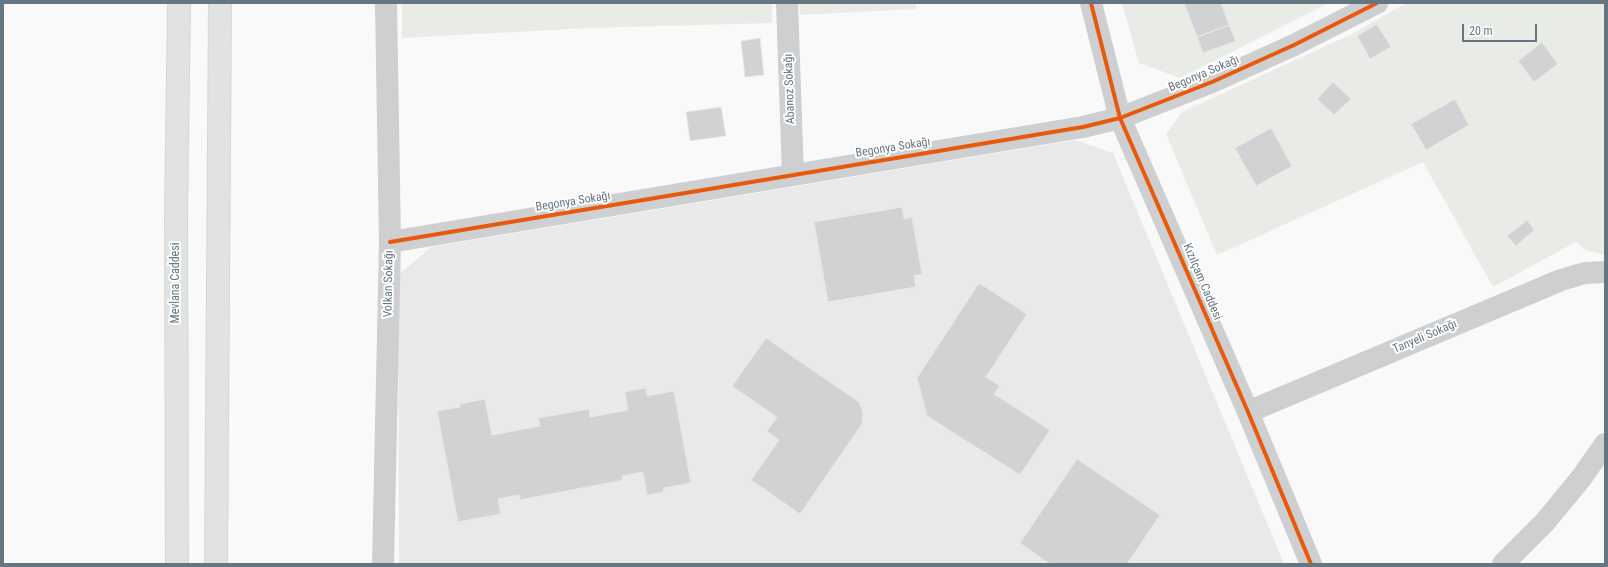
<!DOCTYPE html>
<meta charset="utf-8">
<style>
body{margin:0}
#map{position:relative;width:1608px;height:567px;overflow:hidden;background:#f9f9f9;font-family:"Roboto Condensed",sans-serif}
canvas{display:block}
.frame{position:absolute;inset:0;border:4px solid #657683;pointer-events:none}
.scale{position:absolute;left:1462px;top:24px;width:75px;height:18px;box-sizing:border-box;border:2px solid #657683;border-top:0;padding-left:5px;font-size:12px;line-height:14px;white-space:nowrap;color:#657683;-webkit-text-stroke:3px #fff;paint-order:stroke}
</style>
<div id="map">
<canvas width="1608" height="567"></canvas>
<div class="frame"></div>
<div class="scale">20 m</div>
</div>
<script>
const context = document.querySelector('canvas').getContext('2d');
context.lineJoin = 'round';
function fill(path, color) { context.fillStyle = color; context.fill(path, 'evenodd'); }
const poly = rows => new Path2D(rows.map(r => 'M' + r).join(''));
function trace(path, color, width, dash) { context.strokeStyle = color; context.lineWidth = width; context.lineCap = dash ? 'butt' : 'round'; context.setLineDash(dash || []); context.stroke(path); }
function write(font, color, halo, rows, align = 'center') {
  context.font = font + ' "Roboto Condensed",sans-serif'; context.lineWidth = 4; context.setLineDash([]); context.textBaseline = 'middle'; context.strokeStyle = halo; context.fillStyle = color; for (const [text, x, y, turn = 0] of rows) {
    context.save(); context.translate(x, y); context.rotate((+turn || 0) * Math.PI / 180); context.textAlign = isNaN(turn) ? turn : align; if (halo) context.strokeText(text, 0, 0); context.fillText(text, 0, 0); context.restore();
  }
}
fill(poly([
 [1076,140,1113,153,1284,564,399,564,398,275,431,247]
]), '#e8e9e9');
fill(poly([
 [402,3,772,3,772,23,590,28,402,38],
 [799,3,916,3,916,9,800,15],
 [1122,3,1329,3,1180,78,1139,63],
 [1406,3,1605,3,1605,255,1585,250,1576,242,1493,287,1423,162,1217,255,1166,134,1182,112,1352,34]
]), '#e8ebe6');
const building = poly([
 [1184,3,1221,3,1229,25,1197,37,1184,3],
 [1377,24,1391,47,1370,59,1357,36,1377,24],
 [1229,25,1236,41,1203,53,1197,37,1229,25],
 [760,38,764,75,745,77,741,41,760,38],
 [1542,42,1558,64,1534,82,1518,61,1542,42],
 [1333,82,1351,99,1334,115,1317,99,1333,82],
 [1455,99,1469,125,1426,150,1411,124,1455,99],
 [721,107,726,136,690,141,686,112,721,107],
 [1271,128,1292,166,1256,186,1235,148,1271,128],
 [902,207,904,219,912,217,922,274,914,276,916,287,828,302,814,222,902,207],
 [1527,220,1534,230,1516,246,1507,236,1527,220],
 [979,283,1027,314,986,377,1000,386,994,394,1050,430,1020,475,927,416,917,378,979,283],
 [766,338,859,402,863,412,862,424,800,514,751,480,779,440,767,431,777,417,732,386,766,338],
 [646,388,647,396,674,391,691,483,663,488,664,492,647,495,643,472,622,476,623,480,520,500,519,495,498,499,501,514,458,522,437,411,460,407,460,404,485,399,492,435,540,426,538,418,589,409,590,417,628,410,625,392,646,388],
 [1077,459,1160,515,1127,564,1050,564,1020,543,1077,459]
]);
fill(building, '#d0d2d3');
trace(building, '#e8e8e8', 1);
const primary = poly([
 [177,564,176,215,179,3],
 [216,564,220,3]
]);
trace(primary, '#d5d6d7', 24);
trace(poly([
 [787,3,793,175],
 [390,242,1083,127,1120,118,1212,82,1294,45,1377,3],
 [1248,412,1561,280,1585,273,1605,272],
 [383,564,390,242,386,3]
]), '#cecfd0', 22);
trace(poly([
 [1091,3,1120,118,1248,412,1311,564],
 [1503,564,1545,522,1582,477,1605,444]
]), '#cecfd0', 22);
trace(primary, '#e1e2e2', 22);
trace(poly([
 [1091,3,1120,118,1248,412,1311,564],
 [390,242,1083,127,1120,118,1212,82,1294,45,1377,3]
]), '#e8590c', 4);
write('12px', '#657683', '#fff', [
 ["Begonya Sokağı",1204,74,-23],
 ["Abanoz Sokağı",790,89,-92],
 ["Begonya Sokağı",893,148,-9],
 ["Begonya Sokağı",573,202,-9],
 ["Kızılçam Caddesi",1202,282,67],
 ["Mevlana Caddesi",176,283,-90],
 ["Volkan Sokağı",389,284,-89],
 ["Tanyeli Sokağı",1425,337,-23]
]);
</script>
